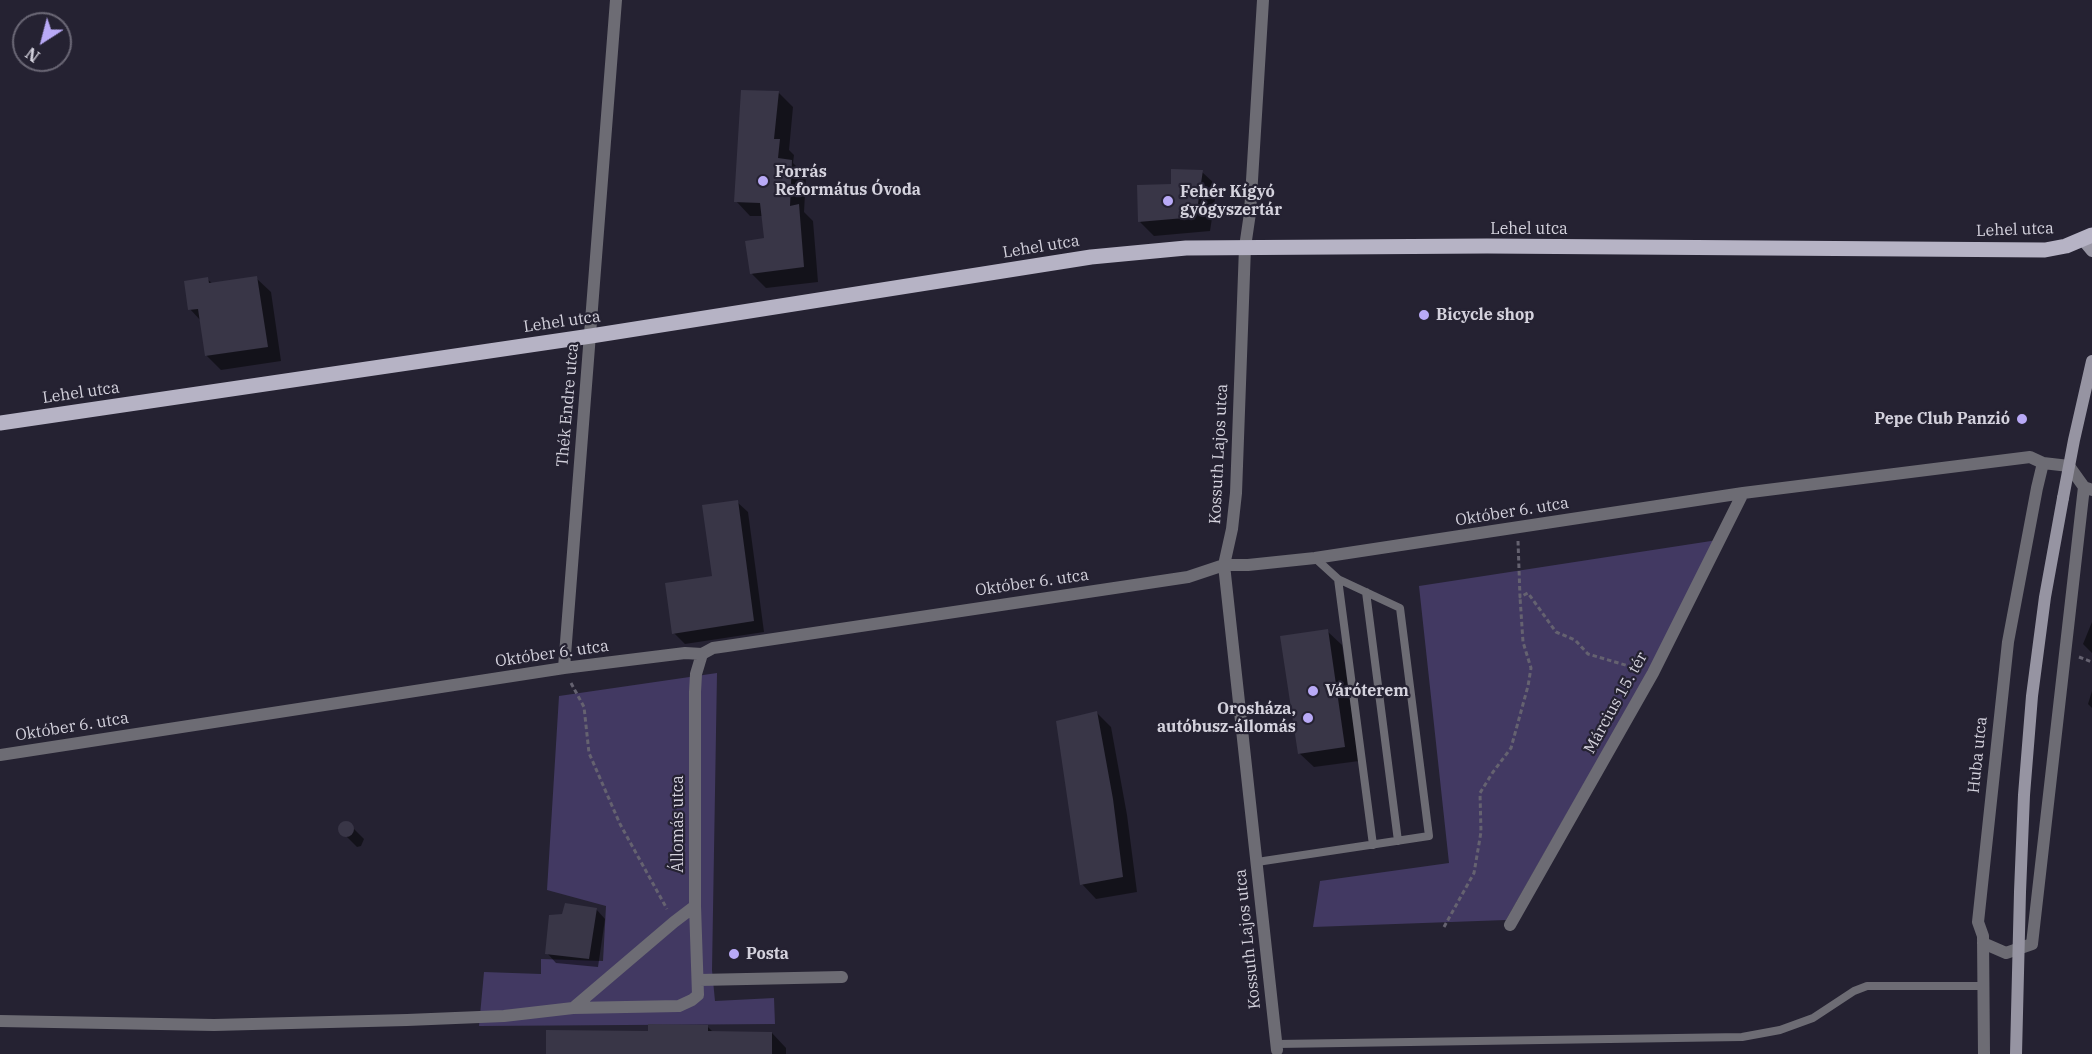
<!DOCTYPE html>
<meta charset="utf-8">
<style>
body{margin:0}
#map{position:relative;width:2092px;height:1054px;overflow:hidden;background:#252232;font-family:"IBM Plex Serif",serif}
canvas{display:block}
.north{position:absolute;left:12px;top:12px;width:60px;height:60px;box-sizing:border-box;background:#252232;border:2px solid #6b6876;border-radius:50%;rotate:216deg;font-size:16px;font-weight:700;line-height:24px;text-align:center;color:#d4d2dd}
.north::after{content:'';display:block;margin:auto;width:21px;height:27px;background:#b9aaf7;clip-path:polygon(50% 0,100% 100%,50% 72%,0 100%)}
</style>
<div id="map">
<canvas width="2092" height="1054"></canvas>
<div class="north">N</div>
</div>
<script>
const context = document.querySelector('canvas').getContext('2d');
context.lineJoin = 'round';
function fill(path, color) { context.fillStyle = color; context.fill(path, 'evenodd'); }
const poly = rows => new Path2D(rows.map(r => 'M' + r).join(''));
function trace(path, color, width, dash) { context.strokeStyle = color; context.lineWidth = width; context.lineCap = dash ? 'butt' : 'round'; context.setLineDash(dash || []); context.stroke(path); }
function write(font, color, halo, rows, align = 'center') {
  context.font = font + ' "IBM Plex Serif",serif'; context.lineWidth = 4.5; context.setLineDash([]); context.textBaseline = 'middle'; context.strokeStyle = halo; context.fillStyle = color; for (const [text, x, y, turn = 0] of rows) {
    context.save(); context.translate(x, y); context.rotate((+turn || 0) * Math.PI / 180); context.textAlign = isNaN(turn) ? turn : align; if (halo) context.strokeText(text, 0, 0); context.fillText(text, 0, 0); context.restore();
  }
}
fill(poly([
 [1724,539,1506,920,1313,927,1320,881,1449,863,1419,586],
 [717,673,712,970,715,1001,774,998,775,1024,479,1026,484,972,541,974,541,959,603,961,606,906,547,890,559,696]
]), '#423962');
fill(poly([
 [778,92,793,107,789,150,794,155,793,163,806,176,804,212,813,221,818,282,766,288,752,274,766,240,763,216,750,216,736,201],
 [1202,172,1217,186,1210,231,1154,236,1140,222],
 [256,278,271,292,281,361,221,370,206,355,201,321,190,309,207,279,213,284],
 [737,502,748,512,764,632,685,644,674,633,713,577],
 [2092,622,2092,653,2083,644],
 [1327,631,1342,645,1359,761,1314,767,1299,753],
 [2092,691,2092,708,2088,704],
 [1097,713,1111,727,1127,815,1137,892,1096,899,1082,884],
 [344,823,348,823,364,839,361,846,357,847,341,831,341,825],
 [596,909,605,919,598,967,556,963,547,953],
 [707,1026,714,1033,772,1033,786,1048,786,1054,548,1054,649,1033]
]), '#0007');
fill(poly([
 [741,90,779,91,774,139,780,139,778,158,792,160,790,206,799,204,804,267,750,274,745,241,764,238,760,203,734,202],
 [1171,169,1203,170,1196,217,1138,222,1137,185,1171,184],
 [257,276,268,347,205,356,198,309,188,310,184,281,208,277,209,283],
 [738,500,754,621,672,634,665,583,712,576,702,505],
 [1328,629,1345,747,1298,754,1280,636],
 [1097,711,1113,799,1123,877,1080,885,1056,721],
 '338 829a8 8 0 1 1 16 0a8 8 0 1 1-16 0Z',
 [565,903,597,908,589,959,545,954,549,915,562,914],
 [648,1024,708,1025,708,1031,772,1032,772,1054,546,1054,546,1030,648,1031]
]), '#393647');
trace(poly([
 [1518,541,1520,597,1528,593,1556,632,1575,640,1588,654,1639,669],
 [2079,657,2092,662],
 [571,683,584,707,589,753,620,824,667,909],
 [1444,927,1474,873,1481,832,1480,793,1493,772,1511,748,1528,686,1531,668,1523,642,1520,597]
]), '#656270', 3, [4.5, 3]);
trace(poly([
 [1338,579,1373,845],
 [1366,592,1398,841],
 [1257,862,1429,836,1400,608,1338,579,1315,558],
 [1277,1044,1742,1037,1780,1030,1813,1018,1854,991,1867,986,1984,986]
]), '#6d6c74', 8);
trace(poly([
 [1263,0,1250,213,1245,247,1236,493,1232,529,1224,565,1277,1050],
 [564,668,616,0],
 [0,755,564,668,685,653,702,654,713,648,727,646,1188,577,1224,565,1248,565,1315,558,1743,493,2030,457,2043,463,2069,466,2084,487,2092,490],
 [695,906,674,922,573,1008,679,1006,692,1000,698,995,695,906,695,692,696,674,702,654],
 [1510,925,1653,673,1743,493],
 [1983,943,2006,953,2032,944,2084,487],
 [699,980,842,977],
 [0,1021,214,1025,407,1020,504,1016,573,1008],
 [1984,1054,1983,936,1978,922,2008,642,2037,488,2043,463]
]), '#6d6c74', 12);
trace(poly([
 [2082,239,2092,251],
 [2063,498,2074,440,2092,361]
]), '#9694a2', 12);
trace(poly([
 [0,423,591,336,1091,257,1186,248,1487,246,2045,250,2066,246,2092,235]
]), '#b6b3c5', 15);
trace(poly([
 [2016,1054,2020,892,2024,795,2032,696,2045,597,2063,498]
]), '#9694a2', 12);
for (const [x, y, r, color] of [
 [763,181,6,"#b9aaf7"],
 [1168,201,6,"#b9aaf7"],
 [1424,315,6,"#b9aaf7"],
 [2022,419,6,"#b9aaf7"],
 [1313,691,6,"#b9aaf7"],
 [1308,718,6,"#b9aaf7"],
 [734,954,6,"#b9aaf7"]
]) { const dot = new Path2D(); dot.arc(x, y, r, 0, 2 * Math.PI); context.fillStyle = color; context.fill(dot); trace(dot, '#252232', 2); }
write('bold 16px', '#d4d2dd', '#252232', [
 ["Forrás",775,172],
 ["Református Óvoda",775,190],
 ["Fehér Kígyó",1180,192],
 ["gyógyszertár",1180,210],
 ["Bicycle shop",1436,315],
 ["Pepe Club Panzió",2010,419,"right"],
 ["Váróterem",1325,691],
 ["Orosháza,",1296,709,"right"],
 ["autóbusz-állomás",1296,727,"right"],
 ["Posta",746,954]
], 'left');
write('16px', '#d4d2dd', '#252232', [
 ["Lehel utca",1529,229],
 ["Lehel utca",2015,230,-2],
 ["Lehel utca",1041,247,-9],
 ["Lehel utca",562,322,-8],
 ["Lehel utca",81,393,-8],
 ["Thék Endre utca",568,405,-85],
 ["Kossuth Lajos utca",1219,454,-87],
 ["Október 6. utca",1512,512,-9],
 ["Október 6. utca",1032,583,-8],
 ["Október 6. utca",552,654,-8],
 ["Március 15. tér",1616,703,-61],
 ["Október 6. utca",72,727,-9],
 ["Huba utca",1978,755,-84],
 ["Állomás utca",678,824,-90],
 ["Kossuth Lajos utca",1248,939,-96]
]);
</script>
